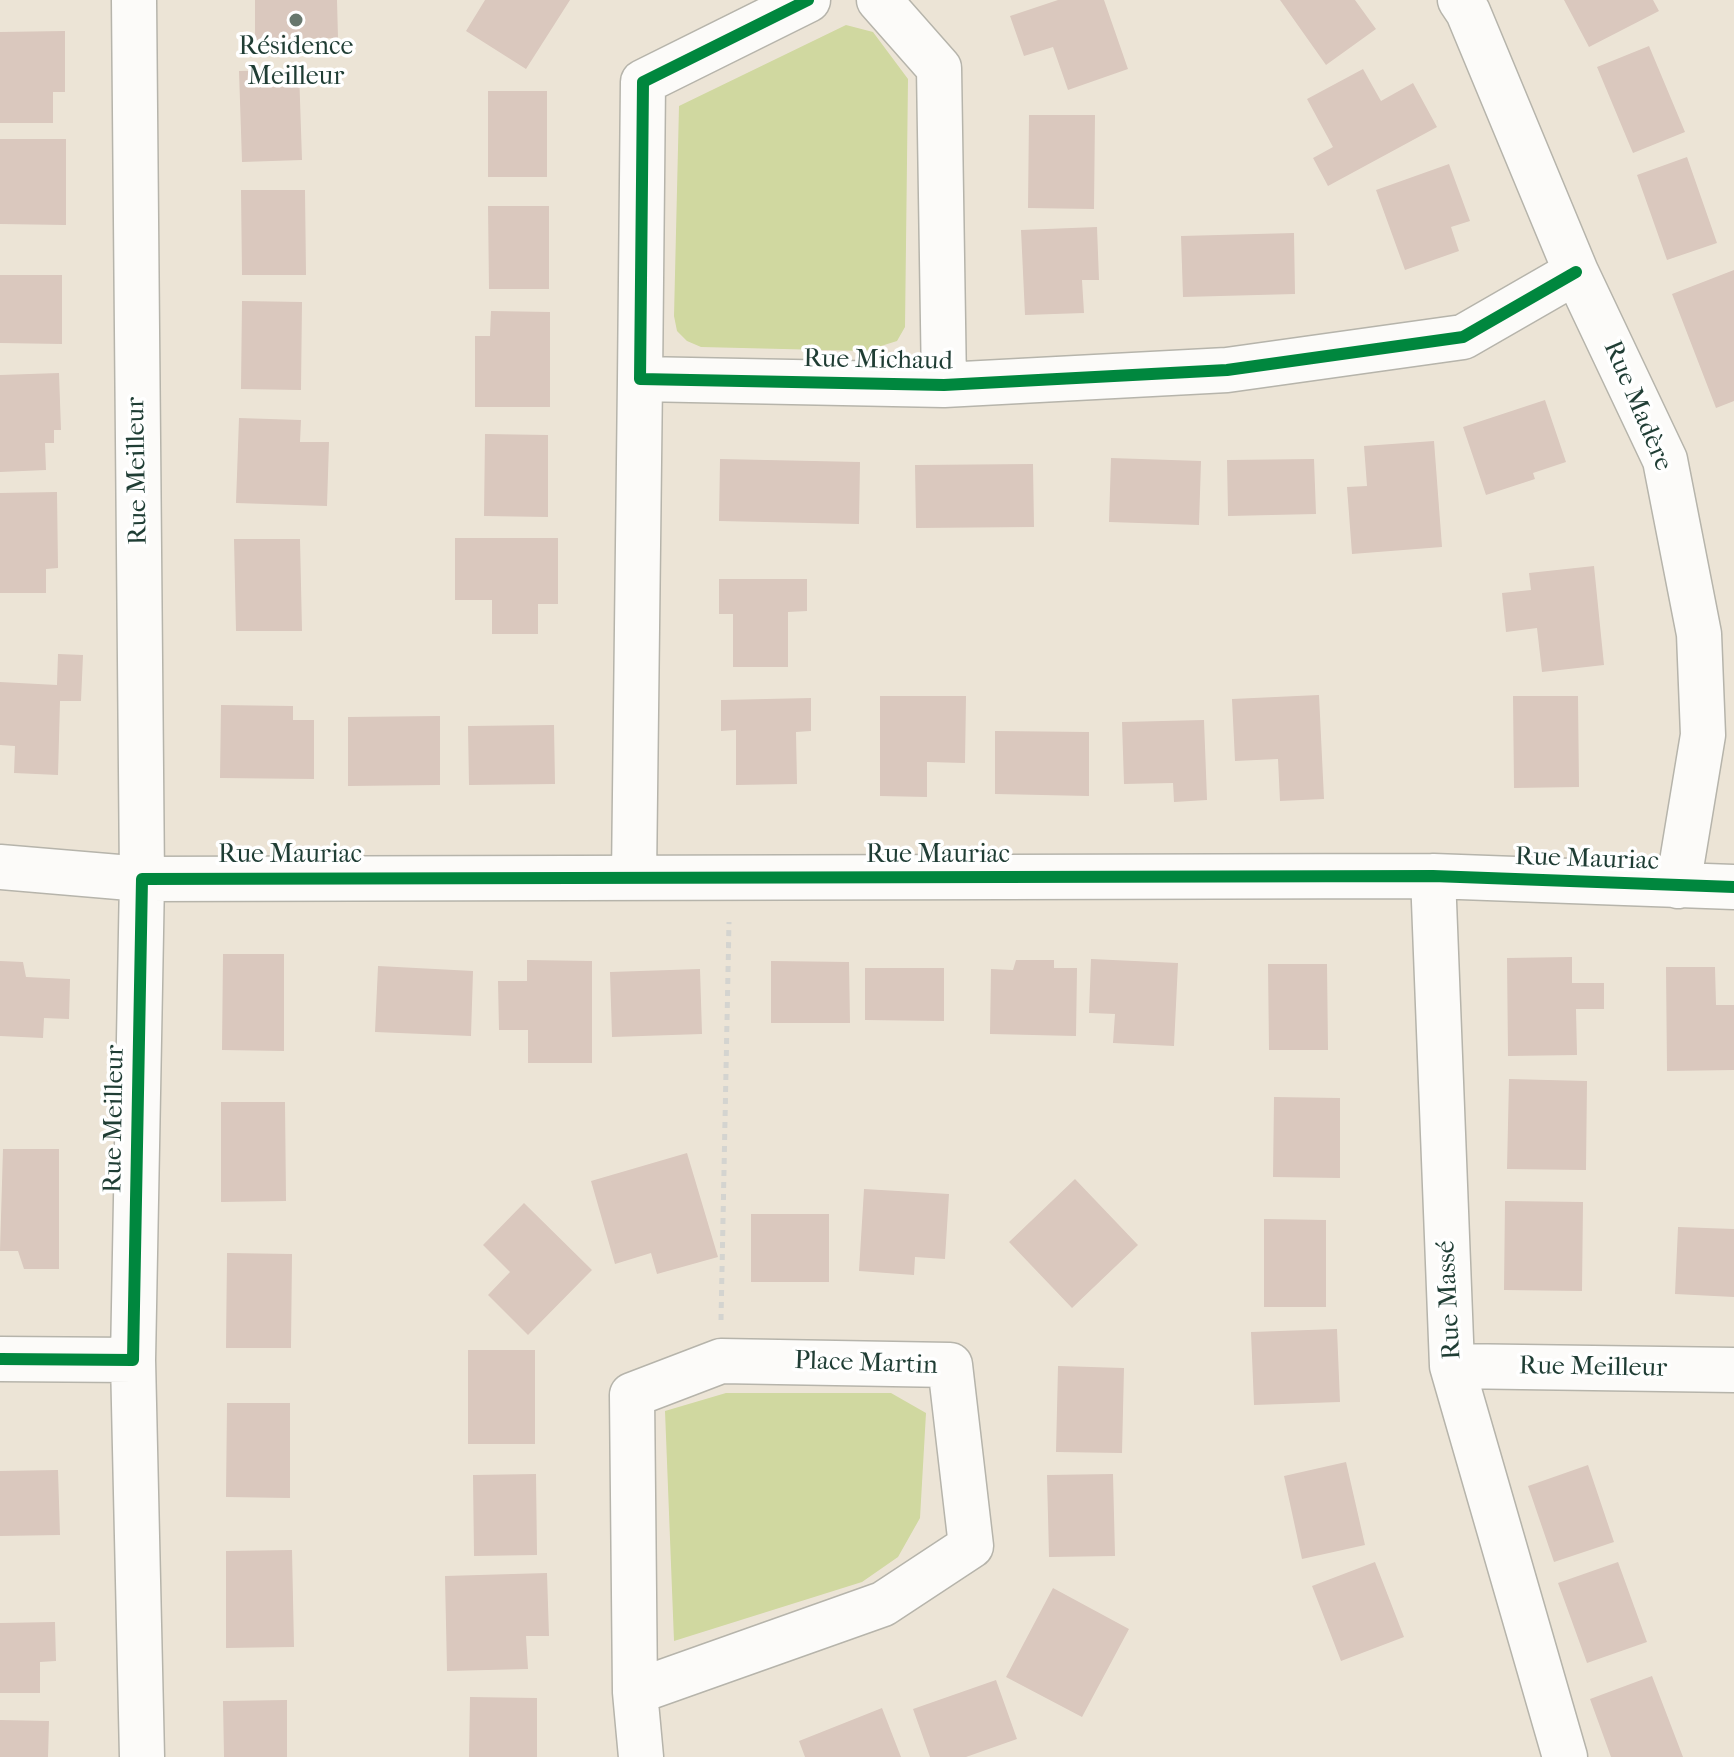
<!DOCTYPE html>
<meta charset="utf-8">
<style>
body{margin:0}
canvas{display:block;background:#ece4d6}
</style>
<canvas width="1734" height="1757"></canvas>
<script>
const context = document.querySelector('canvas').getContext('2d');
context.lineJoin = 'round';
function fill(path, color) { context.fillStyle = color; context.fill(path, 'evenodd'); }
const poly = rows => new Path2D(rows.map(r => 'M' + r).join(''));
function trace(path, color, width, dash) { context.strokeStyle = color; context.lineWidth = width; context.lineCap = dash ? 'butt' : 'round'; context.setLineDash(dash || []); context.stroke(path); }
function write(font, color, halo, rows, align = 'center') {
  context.font = font + ' "IM FELL French Canon",serif'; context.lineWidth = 7; context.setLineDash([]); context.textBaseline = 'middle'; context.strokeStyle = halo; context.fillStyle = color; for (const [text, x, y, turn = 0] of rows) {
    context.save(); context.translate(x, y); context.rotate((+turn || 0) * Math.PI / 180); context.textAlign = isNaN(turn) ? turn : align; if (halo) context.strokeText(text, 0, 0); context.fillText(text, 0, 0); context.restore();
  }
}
fill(poly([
 [846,25,873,32,908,79,905,327,897,341,865,351,701,347,687,341,677,331,674,316,679,106],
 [726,1393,891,1393,926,1413,920,1518,898,1557,862,1582,674,1641,665,1411]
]), '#d0d8a0');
fill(poly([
 [255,0,337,0,338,38,255,40],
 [485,0,570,0,526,69,466,31],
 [1058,0,1104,0,1128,69,1068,90,1053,47,1024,56,1010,16],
 [1280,0,1355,0,1376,29,1326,65],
 [1564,0,1653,0,1659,11,1589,47],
 [65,31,65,92,53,92,53,123,0,123,0,32],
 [1649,46,1685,132,1633,153,1597,67],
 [1363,69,1381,101,1413,83,1437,127,1328,186,1313,158,1333,147,1307,99],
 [299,70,302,160,242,162,239,71],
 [488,91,547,91,547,177,488,177],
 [1029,115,1095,115,1094,209,1028,208],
 [0,139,66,139,66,225,0,224],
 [1687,157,1717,243,1667,260,1637,175],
 [1449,164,1470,221,1451,227,1459,251,1405,270,1376,190],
 [241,190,305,190,306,275,242,275],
 [488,206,549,206,549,289,489,289],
 [1097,227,1099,280,1082,280,1084,313,1025,315,1021,230],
 [1294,233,1295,294,1183,297,1181,236],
 [1734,270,1734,401,1716,408,1672,294],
 [0,275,62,275,62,344,0,343],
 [242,301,302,302,301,390,241,389],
 [491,311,550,312,550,407,475,407,475,336,490,336],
 [59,373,61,430,54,430,54,443,45,443,46,470,0,472,0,375],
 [1545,400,1566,462,1533,473,1535,479,1486,495,1463,427],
 [239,418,301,420,300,442,329,442,327,506,236,503],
 [485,434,548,435,548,517,484,516],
 [1434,441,1442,547,1352,554,1347,487,1367,486,1364,446],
 [1111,458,1201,461,1199,525,1109,522],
 [720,459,860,462,859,524,719,521],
 [1314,459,1316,514,1228,516,1227,460],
 [1033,464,1034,527,916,528,915,465],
 [57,492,58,568,46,569,46,593,0,593,0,493],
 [455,538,558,538,558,604,538,604,538,634,492,634,492,600,455,600],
 [234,539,300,539,302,631,236,631],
 [1594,566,1604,665,1542,672,1537,628,1506,632,1502,593,1531,590,1529,573],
 [719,579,807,579,807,611,788,612,788,667,733,667,733,614,719,614],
 [58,654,83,655,81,701,60,701,58,775,14,773,15,746,0,745,0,682,57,685],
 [1319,695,1324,799,1280,801,1278,759,1235,761,1232,699],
 [880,696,966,696,965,763,927,762,927,797,880,796],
 [1513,696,1578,696,1579,787,1514,788],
 [811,698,811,731,796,732,797,784,736,785,736,730,721,731,721,700],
 [221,705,293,706,293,720,314,720,314,779,220,778],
 [440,716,440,785,348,786,348,717],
 [1204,720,1207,800,1174,802,1173,783,1124,784,1122,722],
 [554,725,555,784,469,785,468,726],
 [995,731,1089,732,1089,796,995,794],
 [223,954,284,954,284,1051,222,1050],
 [1572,957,1572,983,1604,983,1604,1009,1576,1009,1577,1055,1508,1056,1507,958],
 [1091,959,1178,963,1174,1046,1113,1043,1115,1014,1089,1013],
 [527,960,592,961,592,1063,528,1063,528,1030,499,1030,498,981,527,981],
 [1016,960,1054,960,1054,968,1077,968,1076,1036,990,1034,991,969,1013,970],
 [0,961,23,962,26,977,70,979,69,1019,44,1018,43,1038,0,1036],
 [771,961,849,962,850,1023,771,1023],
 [1268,964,1327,964,1328,1050,1269,1050],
 [378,966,473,971,471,1036,375,1032],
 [1666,967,1715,967,1716,1005,1734,1005,1734,1070,1667,1071],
 [865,968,944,968,944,1021,865,1020],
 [700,969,702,1034,612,1037,610,972],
 [1509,1079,1587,1081,1586,1170,1507,1169],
 [1274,1097,1340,1098,1340,1178,1273,1177],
 [221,1102,285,1102,286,1201,221,1202],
 [3,1149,59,1149,59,1269,24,1269,18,1251,0,1251],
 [687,1153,718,1257,657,1274,651,1253,615,1264,591,1181],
 [1075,1179,1138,1245,1072,1308,1009,1242],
 [864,1189,949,1194,945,1259,915,1257,914,1275,859,1271],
 [1505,1201,1583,1202,1582,1291,1504,1290],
 [524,1203,592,1270,528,1335,488,1295,510,1272,483,1245],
 [751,1214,829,1214,829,1282,751,1282],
 [1264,1219,1326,1220,1326,1307,1264,1307],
 [1678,1227,1734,1229,1734,1297,1675,1294],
 [227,1253,292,1254,291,1348,226,1348],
 [1337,1329,1340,1402,1254,1405,1251,1332],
 [468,1350,535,1350,535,1444,468,1444],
 [1058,1366,1124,1368,1122,1453,1056,1452],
 [227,1403,290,1403,290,1498,226,1497],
 [1346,1462,1365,1545,1302,1559,1284,1476],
 [1588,1465,1614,1542,1554,1562,1528,1486],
 [58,1470,60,1535,0,1536,0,1471],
 [536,1474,537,1555,474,1556,473,1475],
 [1113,1474,1115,1556,1049,1557,1047,1475],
 [292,1550,294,1647,226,1648,226,1551],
 [1375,1562,1404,1637,1341,1661,1312,1586],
 [1618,1562,1647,1642,1587,1663,1558,1583],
 [547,1573,549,1636,526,1636,528,1669,447,1671,445,1576],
 [1053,1588,1129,1629,1082,1717,1006,1677],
 [55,1622,56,1661,40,1662,40,1693,0,1693,0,1623],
 [1652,1676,1683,1757,1611,1757,1590,1699],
 [996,1680,1017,1739,966,1757,930,1757,913,1709],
 [470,1697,537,1698,537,1757,469,1757],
 [287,1700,287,1757,224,1757,223,1701],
 [882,1708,901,1757,805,1757,799,1741],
 [0,1720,49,1721,48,1757,0,1757]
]), '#dac8be');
const street = poly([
 [134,0,142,879,133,1360,142,1757],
 [808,0,643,82,640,379,944,385,1227,370,1463,337,1576,272],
 [879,0,939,68,944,385],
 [1460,0,1468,12,1576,272,1665,460,1699,634,1703,735,1678,886],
 [0,867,142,879,1433,876,1734,887],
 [1433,876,1452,1366,1565,1757],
 [634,877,640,379],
 [0,1359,133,1360],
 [1452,1366,1734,1370],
 [635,1692,883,1604,971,1546,950,1365,721,1361,632,1395,635,1692,641,1757]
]);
trace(street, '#b6b4ab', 47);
trace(poly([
 [721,1320,729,922]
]), '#d4d4d0', 5, [6, 6]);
trace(street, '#fcfbf9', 44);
trace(poly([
 [808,0,643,82,640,379,944,385,1227,370,1463,337,1576,272],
 [0,1359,133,1360,142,879,1433,876,1734,887]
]), '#00873e', 12);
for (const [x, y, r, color] of [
 [296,20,8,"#67776d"]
]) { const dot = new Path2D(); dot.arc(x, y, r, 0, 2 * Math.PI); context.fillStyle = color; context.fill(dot); trace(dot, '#fff', 3); }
write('26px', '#1f3d34', '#fff', [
 ["Résidence",296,48],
 ["Meilleur",296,78]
]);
write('26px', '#1f3d34', '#fff', [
 ["Rue Michaud",878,361,1],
 ["Rue Madère",1637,406,67],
 ["Rue Meilleur",138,471,-91],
 ["Rue Mauriac",290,856],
 ["Rue Mauriac",938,856],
 ["Rue Mauriac",1587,860,2],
 ["Rue Meilleur",115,1119,-89],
 ["Rue Massé",1450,1300,-93],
 ["Place Martin",866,1364,2],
 ["Rue Meilleur",1593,1368,1]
]);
</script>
